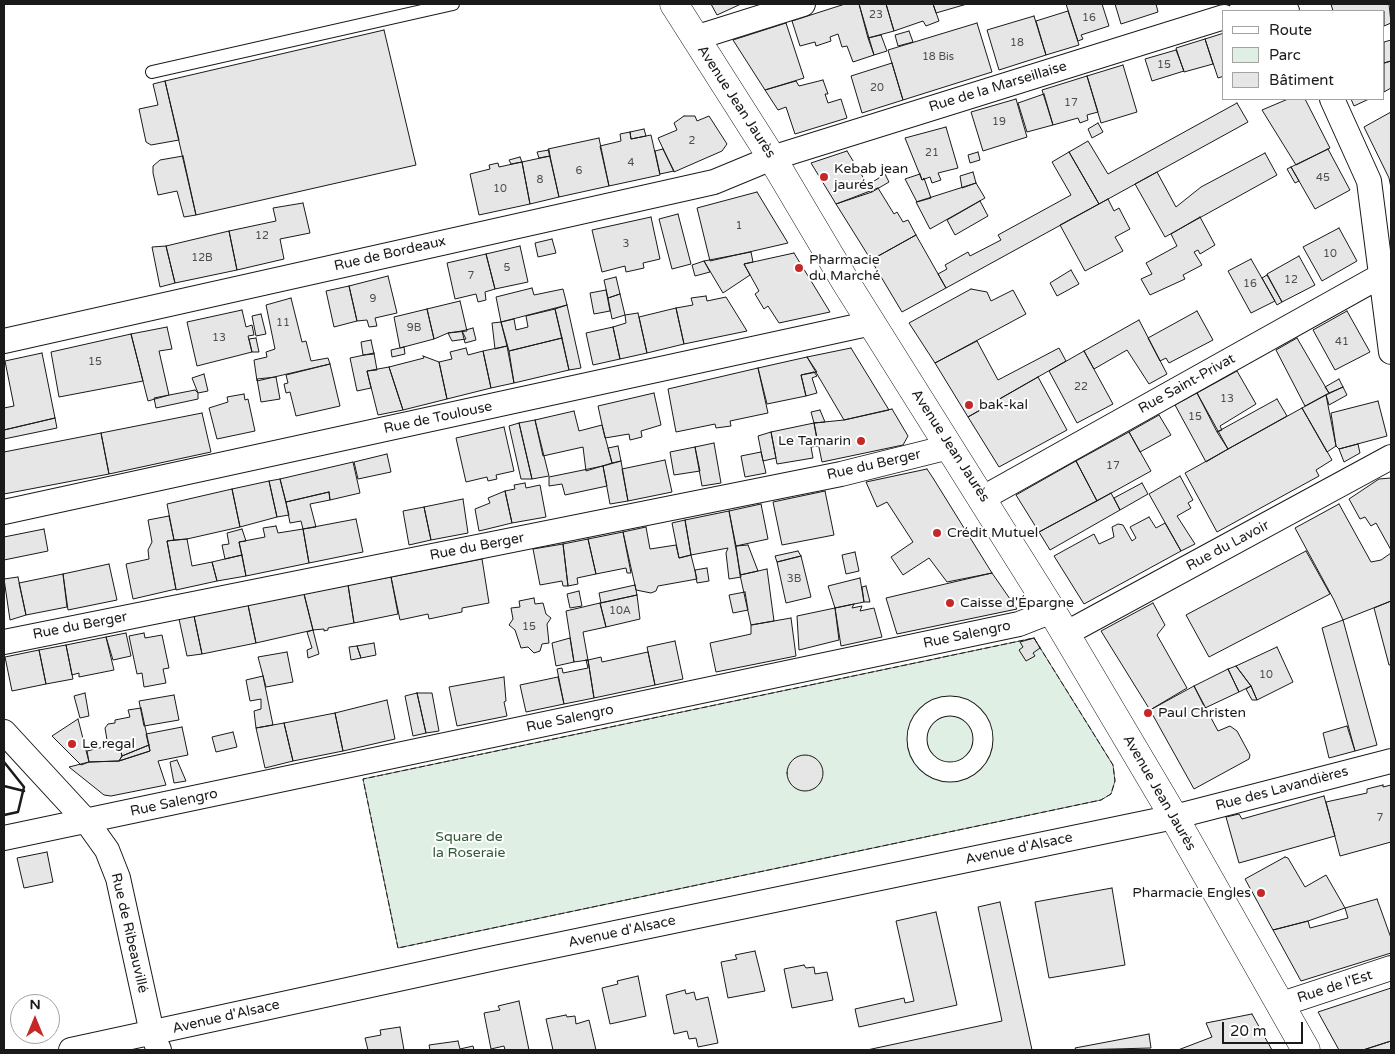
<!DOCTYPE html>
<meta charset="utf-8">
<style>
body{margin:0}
#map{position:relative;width:1395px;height:1054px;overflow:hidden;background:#fff;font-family:"Varela Round",sans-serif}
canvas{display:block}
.frame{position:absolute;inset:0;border:5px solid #1a1a1a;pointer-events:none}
.legend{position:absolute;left:1222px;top:10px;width:162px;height:90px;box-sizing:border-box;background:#fff;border:1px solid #a3a3a3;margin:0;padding:6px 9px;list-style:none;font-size:15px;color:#1a1a1a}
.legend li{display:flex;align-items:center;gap:10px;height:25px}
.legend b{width:25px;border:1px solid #a3a3a3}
.north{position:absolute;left:10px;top:994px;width:50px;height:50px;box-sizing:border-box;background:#fff;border:1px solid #a3a3a3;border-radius:50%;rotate:0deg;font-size:14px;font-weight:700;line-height:20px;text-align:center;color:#1a1a1a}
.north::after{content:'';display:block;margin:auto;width:18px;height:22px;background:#c62828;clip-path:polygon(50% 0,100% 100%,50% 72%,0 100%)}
.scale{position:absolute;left:1222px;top:1022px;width:81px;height:22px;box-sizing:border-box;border:2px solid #1a1a1a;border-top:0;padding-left:6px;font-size:15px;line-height:18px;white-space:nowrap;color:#1a1a1a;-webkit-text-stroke:4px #fff;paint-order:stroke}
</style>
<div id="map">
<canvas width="1395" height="1054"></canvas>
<div class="frame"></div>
<ul class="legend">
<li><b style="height:6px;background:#fff"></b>Route</li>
<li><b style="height:14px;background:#e0efe3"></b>Parc</li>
<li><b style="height:14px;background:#e6e6e6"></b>Bâtiment</li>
</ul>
<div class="north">N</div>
<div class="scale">20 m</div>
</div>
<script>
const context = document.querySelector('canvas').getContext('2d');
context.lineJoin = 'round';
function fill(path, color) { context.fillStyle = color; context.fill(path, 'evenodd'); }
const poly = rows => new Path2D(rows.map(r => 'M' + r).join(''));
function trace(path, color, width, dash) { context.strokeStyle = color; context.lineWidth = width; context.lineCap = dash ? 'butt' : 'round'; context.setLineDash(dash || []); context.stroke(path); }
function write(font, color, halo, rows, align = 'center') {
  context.font = font + ' "Varela Round",sans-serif'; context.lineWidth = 4; context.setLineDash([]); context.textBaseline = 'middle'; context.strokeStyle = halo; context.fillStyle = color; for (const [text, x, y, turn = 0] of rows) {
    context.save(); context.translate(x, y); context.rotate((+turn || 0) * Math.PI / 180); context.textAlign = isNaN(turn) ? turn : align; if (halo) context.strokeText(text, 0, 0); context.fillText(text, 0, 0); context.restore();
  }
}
const green = poly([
 [1034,638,1113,765,1115,781,1111,794,1101,800,398,948,363,779,1034,638]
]);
fill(green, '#e0efe3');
trace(green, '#6a6a6a', 1);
const building = poly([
 [711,4,741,4,717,15,711,4],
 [845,4,859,4,874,55,853,62,847,46,842,47,838,34,830,37,831,41,816,46,815,42,800,46,792,21,845,4],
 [859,4,886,4,894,31,868,38,859,4],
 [886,4,933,4,939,21,926,26,923,21,894,31,886,4],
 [933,4,967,4,936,13,933,4],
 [1066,4,1102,4,1109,26,1081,35,1083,39,1078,41,1066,4],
 [1115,4,1156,4,1158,12,1121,24,1115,4],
 [1331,4,1389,4,1391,23,1384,26,1384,11,1333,11,1331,4],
 [1068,11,1079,45,1046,55,1036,21,1068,11],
 [1034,16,1046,55,999,70,987,30,1034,16],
 [786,23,804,78,765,90,733,40,786,23],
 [977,23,992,72,903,100,888,50,977,23],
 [384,30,416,165,196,215,165,81,384,30],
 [909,31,913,42,898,46,895,35,909,31],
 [1224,33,1224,76,1218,78,1205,39,1224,33],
 [881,35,887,51,874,55,868,38,881,35],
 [1205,39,1213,64,1184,72,1176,48,1205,39],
 [1391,40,1391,61,1384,63,1384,42,1391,40],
 [1176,50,1184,71,1152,81,1145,59,1176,50],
 [1391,61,1391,88,1384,92,1384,63,1391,61],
 [892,63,903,100,862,113,851,76,892,63],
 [1123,65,1137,112,1101,123,1087,76,1123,65],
 [1087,76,1098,112,1087,115,1088,120,1080,123,1078,118,1053,125,1042,90,1087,76],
 [823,80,828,94,825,94,828,103,841,99,847,118,795,134,786,107,778,110,765,90,796,81,799,86,823,80],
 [165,81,179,140,151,145,146,142,139,109,158,105,153,84,165,81],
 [1044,94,1053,125,1027,132,1018,103,1044,94],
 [1016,99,1027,137,983,151,971,112,1016,99],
 [1288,99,1305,99,1330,148,1296,165,1262,110,1288,99],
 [1351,99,1369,99,1354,106,1351,99],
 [1237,103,1248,122,1099,204,1069,152,1088,141,1108,174,1237,103],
 [1391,112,1391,188,1389,178,1364,127,1391,112],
 [684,116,695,116,697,121,709,116,727,144,722,151,674,172,658,138,677,130,674,123,684,116],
 [1098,123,1103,132,1092,138,1088,129,1098,123],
 [946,127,958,168,938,173,941,180,932,183,930,177,922,180,905,138,946,127],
 [644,129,646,136,631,139,630,132,644,129],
 [630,132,631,139,651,135,660,175,609,186,600,146,621,141,620,134,630,132],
 [599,138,609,186,559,197,548,149,599,138],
 [663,149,674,171,660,174,655,151,663,149],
 [1328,149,1350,190,1315,209,1291,167,1328,149],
 [549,150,550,156,539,158,537,152,549,150],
 [847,151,872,192,836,204,811,163,847,151],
 [978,152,980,160,970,163,968,155,978,152],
 [1069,152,1099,204,946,288,938,274,947,269,945,265,968,252,970,256,1001,240,998,235,1071,195,1052,162,1069,152],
 [1265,153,1277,175,1165,237,1135,184,1157,172,1176,207,1201,187,1265,153],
 [183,156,196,215,184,217,177,191,158,195,153,173,153,166,160,160,183,156],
 [550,156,559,197,530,204,522,162,550,156],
 [520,157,522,162,511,164,509,160,520,157],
 [522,162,530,204,479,215,470,174,490,169,489,165,498,163,499,167,522,162],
 [1291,167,1299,181,1295,183,1287,169,1291,167],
 [973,172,976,183,962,188,960,176,973,172],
 [885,174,889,182,872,192,868,185,885,174],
 [920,174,922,180,924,178,931,198,917,202,905,179,920,174],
 [976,183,985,198,930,229,916,202,976,183],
 [878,188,894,214,897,212,903,222,908,220,916,235,871,260,836,204,878,188],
 [757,192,788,243,710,261,697,208,757,192],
 [1108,199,1114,211,1119,208,1130,229,1115,237,1123,251,1085,271,1060,225,1108,199],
 [980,201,988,216,955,235,947,220,980,201],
 [303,203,310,233,280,239,284,259,237,270,229,231,276,221,273,208,303,203],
 [678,214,691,264,672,269,659,219,678,214],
 [651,217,660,259,643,263,644,268,626,272,625,266,602,272,592,230,651,217],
 [1200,217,1215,245,1200,254,1198,250,1194,252,1202,265,1183,275,1185,279,1150,295,1141,279,1152,274,1146,263,1177,246,1171,234,1200,217],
 [1339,228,1357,261,1322,281,1303,247,1339,228],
 [229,231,237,270,175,283,166,246,229,231],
 [916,235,946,288,902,312,871,260,916,235],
 [552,239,556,253,538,257,535,243,552,239],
 [166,246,175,283,160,287,152,247,166,246],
 [520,246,528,282,495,289,486,254,520,246],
 [751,252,753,262,744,264,750,275,723,293,704,261,751,252],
 [794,253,830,312,779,323,768,306,764,309,755,294,759,291,744,264,794,253],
 [486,254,495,289,485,292,486,300,478,302,476,294,455,299,447,263,486,254],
 [1299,256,1315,285,1282,302,1267,274,1299,256],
 [1251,259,1275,301,1251,313,1228,271,1251,259],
 [704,261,710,272,695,276,692,265,704,261],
 [1071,270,1079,284,1057,296,1050,283,1071,270],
 [1267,275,1282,302,1277,305,1262,278,1267,275],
 [388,276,397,313,375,318,377,326,369,327,367,320,357,321,349,286,388,276],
 [616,277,620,294,608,298,604,280,616,277],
 [349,286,357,321,334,327,326,291,349,286],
 [532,288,534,295,563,289,567,305,501,322,496,297,532,288],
 [971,289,987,292,991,301,1013,290,1026,314,935,363,909,323,971,289],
 [606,290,610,311,594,314,590,293,606,290],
 [620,294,625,315,612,319,608,298,620,294],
 [706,296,707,301,726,297,747,331,684,344,676,308,693,305,691,298,706,296],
 [291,298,302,342,306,341,311,361,328,358,330,364,257,381,254,360,267,357,266,352,275,349,266,305,291,298],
 [460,301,467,331,448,333,434,339,427,309,460,301],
 [567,305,581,368,569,370,555,309,567,305],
 [676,308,684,344,647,353,639,317,676,308],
 [427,309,434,339,400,348,394,317,427,309],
 [555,309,562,338,509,351,501,322,514,319,516,330,528,327,526,316,555,309],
 [242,310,246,327,252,325,254,335,248,336,252,352,197,366,187,322,242,310],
 [1197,311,1213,340,1169,363,1166,358,1160,361,1148,338,1197,311],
 [1347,311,1370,352,1335,370,1313,330,1347,311],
 [638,313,647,353,620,359,613,327,626,323,625,315,638,313],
 [261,314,266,334,256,336,252,316,261,314],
 [1139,320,1167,374,1149,384,1127,350,1094,369,1084,351,1139,320],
 [501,322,507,346,495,349,492,323,501,322],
 [167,327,172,349,159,351,169,395,148,401,131,334,167,327],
 [613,327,620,359,593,365,586,333,613,327],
 [473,328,476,340,465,343,462,331,473,328],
 [462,331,466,339,452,341,448,333,462,331],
 [131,334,143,381,59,397,51,352,131,334],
 [256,338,259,352,252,352,249,339,256,338],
 [562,338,569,370,514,383,509,351,562,338],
 [1297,338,1329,393,1305,406,1276,350,1297,338],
 [371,340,374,354,363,355,361,342,371,340],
 [977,341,998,380,1059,348,1066,361,968,417,935,363,977,341],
 [507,346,514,383,491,388,483,351,507,346],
 [404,347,405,354,392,357,391,350,404,347],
 [466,348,468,355,483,351,491,388,447,399,439,362,452,359,450,352,466,348],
 [851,348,889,410,844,420,807,357,851,348],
 [1084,351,1113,404,1077,423,1049,371,1084,351],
 [42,353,55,418,4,430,4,408,14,406,5,361,42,353],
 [374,353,377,370,367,371,371,388,357,391,350,358,374,353],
 [423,356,439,362,447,399,403,410,389,367,424,358,423,356],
 [807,357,817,372,801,375,806,396,767,404,758,368,807,357],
 [330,364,340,406,296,416,290,392,286,393,284,384,288,383,286,375,330,364],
 [389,367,403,410,378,415,367,371,389,367],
 [758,368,768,413,730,421,731,426,716,428,715,424,676,432,668,389,758,368],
 [1237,371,1256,404,1220,426,1222,430,1217,432,1197,393,1237,371],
 [814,372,817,376,812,378,817,393,806,396,801,375,814,372],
 [204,374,208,391,198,393,192,378,204,374],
 [276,377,280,399,261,402,257,379,276,377],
 [1038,377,1067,430,999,467,968,417,1038,377],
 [1339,379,1343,387,1329,393,1325,387,1339,379],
 [1343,387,1347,395,1329,405,1326,395,1343,387],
 [195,390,198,393,198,399,156,408,154,398,195,390],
 [654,393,661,425,641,431,642,437,630,440,629,434,605,438,598,406,654,393],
 [1197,393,1228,449,1206,462,1175,405,1197,393],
 [244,394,245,400,248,399,255,431,217,439,209,408,228,402,227,397,244,394],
 [1326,395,1336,446,1327,452,1302,408,1326,395],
 [1277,399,1287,416,1228,449,1217,432,1277,399],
 [1378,401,1387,436,1339,449,1336,446,1331,413,1378,401],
 [1302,408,1332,460,1316,470,1319,476,1217,532,1185,473,1302,408],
 [892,409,908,436,903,445,822,462,814,423,844,420,892,409],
 [820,410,825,422,814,423,811,412,820,410],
 [574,411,579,431,602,425,612,463,586,471,583,447,543,456,535,420,574,411],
 [202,413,211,452,109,474,101,433,202,413],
 [1159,415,1171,435,1140,452,1129,432,1159,415],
 [55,418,57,428,4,439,4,430,55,418],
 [535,420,549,476,532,479,519,423,535,420],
 [519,423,532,479,521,479,509,426,519,423],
 [814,423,818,446,811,447,813,458,777,464,771,432,814,423],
 [504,427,514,471,496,475,497,479,488,481,487,477,466,482,456,438,504,427],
 [771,432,776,458,763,461,758,436,771,432],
 [1129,432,1151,471,1097,501,1076,461,1129,432],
 [101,433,109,474,4,494,4,452,101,433],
 [714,443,721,483,702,486,695,447,714,443],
 [1358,444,1360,453,1344,462,1339,449,1358,444],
 [618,446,621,461,612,463,608,448,618,446],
 [695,447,700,471,674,475,670,452,695,447],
 [761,452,766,473,745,477,741,456,761,452],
 [387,454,391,472,358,479,354,462,387,454],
 [665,460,672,492,628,501,622,469,665,460],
 [621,461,628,501,610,504,603,466,621,461],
 [1076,461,1097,501,1039,532,1016,495,1076,461],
 [353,462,360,493,330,500,329,492,286,502,280,479,353,462],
 [603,466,607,486,565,495,562,484,549,486,549,477,603,466],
 [927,469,933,478,992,573,947,582,929,558,903,575,891,557,913,542,887,502,877,507,866,482,927,469],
 [1180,476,1193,500,1188,503,1191,508,1177,516,1195,544,1181,551,1149,494,1180,476],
 [1391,478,1391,550,1376,523,1371,526,1365,517,1360,519,1349,499,1379,479,1391,478],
 [280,479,289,515,277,517,269,481,280,479],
 [269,481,277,517,240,527,232,489,269,481],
 [525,483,526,488,540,485,546,517,512,523,505,491,515,489,514,485,525,483],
 [1142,483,1148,494,1120,510,1114,498,1142,483],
 [232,489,240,527,187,539,174,540,167,504,232,489],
 [505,491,512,523,479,531,475,509,490,503,488,498,505,491],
 [825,491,834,535,782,545,773,502,825,491],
 [329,492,330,500,310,504,316,527,303,529,301,521,290,523,286,502,329,492],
 [1111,493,1120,510,1050,550,1039,532,1111,493],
 [463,499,468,533,431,540,424,507,463,499],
 [761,504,768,539,736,546,729,511,761,504],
 [1339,504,1371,562,1381,560,1391,553,1391,601,1343,620,1334,600,1295,528,1339,504],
 [424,507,431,540,409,545,403,511,424,507],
 [729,511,741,577,729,579,726,553,728,548,691,555,685,520,729,511],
 [169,516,174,540,167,541,176,589,133,599,126,564,149,559,148,550,152,542,148,520,169,516],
 [1149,517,1156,528,1165,523,1181,551,1084,604,1054,556,1094,534,1099,544,1114,537,1112,527,1118,524,1123,525,1132,541,1136,538,1130,527,1149,517],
 [356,519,363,552,309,563,303,529,356,519],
 [685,520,691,555,679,558,672,523,685,520],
 [276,526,278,533,303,529,309,563,246,576,239,542,265,537,263,528,276,526],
 [646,527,650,549,676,545,679,558,691,555,697,579,658,586,656,591,651,593,636,590,623,532,646,527],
 [44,529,48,551,4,560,4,537,44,529],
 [242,529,246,541,239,542,242,555,225,559,222,545,229,544,227,533,242,529],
 [623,532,631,573,627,573,626,568,596,574,588,539,623,532],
 [187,539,192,566,212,562,217,581,176,590,167,541,187,539],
 [588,539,596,574,577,578,578,584,568,586,563,544,588,539],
 [563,544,568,586,563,586,562,581,540,585,533,549,563,544],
 [748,545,758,571,740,575,736,546,748,545],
 [798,551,801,556,777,562,775,556,798,551],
 [1306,551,1330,594,1209,657,1186,615,1306,551],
 [855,552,859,571,846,574,842,555,855,552],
 [242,555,246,576,217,581,212,562,242,555],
 [801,556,811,597,786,603,777,562,801,556],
 [482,559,489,603,462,608,462,612,429,619,428,614,400,620,391,577,482,559],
 [109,564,117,600,68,610,63,574,109,564],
 [707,568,709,581,697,583,695,570,707,568],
 [767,569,774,621,751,625,740,575,767,569],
 [992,573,1017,609,897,634,886,598,992,573],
 [63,574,67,607,26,615,19,583,63,574],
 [18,577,26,615,10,620,4,579,18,577],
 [391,577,398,614,354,623,348,585,391,577],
 [860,578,864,602,835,608,828,586,860,578],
 [348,585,354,623,328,628,328,630,324,631,324,629,313,630,304,594,348,585],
 [635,585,637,595,601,603,599,593,635,585],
 [866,586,870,602,864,602,862,587,866,586],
 [579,591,582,606,570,608,567,594,579,591],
 [745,592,748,610,733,613,729,595,745,592],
 [304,594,313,630,256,643,248,605,304,594],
 [637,595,640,619,606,627,600,603,637,595],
 [534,598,535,604,543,603,546,614,551,618,547,624,549,643,542,644,540,651,534,653,528,647,521,648,515,630,509,625,513,619,511,608,520,607,519,601,534,598],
 [1391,601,1391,665,1389,665,1374,608,1391,601],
 [600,603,606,627,583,632,588,660,574,662,566,611,600,603],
 [1153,603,1165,625,1157,635,1187,688,1150,710,1101,631,1153,603],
 [854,604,852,608,862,606,860,611,874,608,882,637,841,646,835,608,854,604],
 [248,605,256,643,202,654,194,616,248,605],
 [835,608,839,640,799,650,797,616,835,608],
 [194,616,202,654,187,656,179,619,194,616],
 [791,618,796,656,716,672,710,643,751,634,751,625,791,618],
 [1343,620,1377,745,1355,751,1322,628,1343,620],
 [313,630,319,654,308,658,307,650,312,648,307,632,313,630],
 [126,633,131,656,113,660,106,637,126,633],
 [144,633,145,638,162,635,169,668,163,669,166,683,144,687,142,673,137,674,129,636,144,633],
 [106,637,114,670,79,677,79,673,72,675,66,645,106,637],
 [570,638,574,662,556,666,552,643,570,638],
 [1034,638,1040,648,1033,653,1035,656,1026,661,1019,650,1023,647,1020,642,1034,638],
 [675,641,683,679,655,685,647,647,675,641],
 [374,643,376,655,361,658,357,646,374,643],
 [66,645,73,679,46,684,39,650,66,645],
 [357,646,361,658,351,660,349,647,357,646],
 [1277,647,1293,682,1257,700,1251,686,1236,666,1277,647],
 [39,650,46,684,12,691,5,657,39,650],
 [287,652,293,682,266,687,258,657,287,652],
 [648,652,655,685,594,698,588,660,601,657,602,662,648,652],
 [586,660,588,660,594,698,564,704,557,669,562,668,563,673,588,668,586,660],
 [1236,666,1251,686,1239,692,1228,669,1236,666],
 [1228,669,1239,692,1205,708,1194,686,1228,669],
 [263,676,273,725,256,728,254,711,261,709,261,699,250,701,246,680,263,676],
 [504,677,506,701,504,702,507,716,457,726,449,687,504,677],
 [558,677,564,704,526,712,520,685,558,677],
 [1194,686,1218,731,1230,726,1237,731,1250,755,1249,759,1194,789,1150,710,1194,686],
 [1251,686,1257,700,1252,700,1246,689,1251,686],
 [85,693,89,716,80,718,74,696,85,693],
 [417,693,432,693,439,731,426,733,417,693],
 [417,693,426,733,413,736,405,696,417,693],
 [174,695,179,720,144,726,139,701,174,695],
 [387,700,395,739,343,751,335,713,387,700],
 [141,708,149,745,122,756,119,743,108,746,105,728,108,724,115,723,115,720,130,717,128,710,141,708],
 [335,713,343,751,293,761,284,723,335,713],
 [78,719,89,762,81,765,52,736,78,719],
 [284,723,293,761,265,768,256,728,284,723],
 [1347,726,1355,751,1329,758,1323,733,1347,726],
 [182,727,188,755,158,761,166,785,111,796,104,795,69,767,89,762,119,761,150,751,146,734,182,727],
 [233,732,237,747,216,752,212,737,233,732],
 [119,743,122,756,119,761,89,762,87,751,119,743],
 [149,745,150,751,119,761,122,756,149,745],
 '787 773a18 18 0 1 1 36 0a18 18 0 1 1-36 0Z',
 [177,760,186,781,174,783,170,762,177,760],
 [1383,785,1383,787,1391,785,1391,842,1340,856,1326,802,1367,793,1367,789,1383,785],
 [1324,796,1335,836,1239,863,1226,817,1239,814,1242,819,1324,796],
 [47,852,53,882,24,888,17,858,47,852],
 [1285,857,1288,858,1305,887,1326,875,1345,908,1308,921,1273,930,1245,879,1285,857],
 [1112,888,1125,965,1049,978,1035,902,1112,888],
 [1377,899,1391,938,1391,953,1301,981,1273,930,1308,921,1310,928,1348,918,1345,908,1377,899],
 [1000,902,1032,1050,867,1050,1002,1021,978,907,1000,902],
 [936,912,957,1005,859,1027,855,1009,904,998,905,1003,914,1001,896,921,936,912],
 [755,951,765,991,728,998,721,962,737,959,735,955,755,951],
 [804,965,806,968,814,967,815,974,827,972,833,1000,792,1008,784,969,804,965],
 [638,976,646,1016,610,1024,602,988,618,984,617,981,638,976],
 [1391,988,1391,1041,1363,1050,1339,1050,1318,1012,1391,988],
 [685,990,686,994,694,992,696,1000,708,997,718,1043,698,1047,696,1038,689,1039,687,1031,674,1034,666,995,685,990],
 [519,1001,529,1050,505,1050,504,1046,491,1049,484,1013,500,1010,498,1006,519,1001],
 [1252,1014,1272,1050,1178,1050,1212,1037,1206,1023,1252,1014],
 [566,1015,567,1017,575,1016,576,1024,589,1020,596,1050,553,1050,546,1019,566,1015],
 [400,1027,404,1050,368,1050,365,1038,381,1035,380,1030,400,1027],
 [1149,1034,1151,1048,1076,1050,1075,1048,1149,1034],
 [458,1041,460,1049,473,1046,474,1050,430,1050,429,1045,458,1041],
 [1391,1041,1391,1050,1363,1050,1391,1041]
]);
fill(building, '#e6e6e6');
trace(building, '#1a1a1a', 1);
const service = poly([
 [152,72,453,4]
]);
const pedestrian = poly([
 '917 739a33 33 0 1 1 66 0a33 33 0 1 1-66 0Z'
]);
const minor = poly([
 [1283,4,1287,11],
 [1241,11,1264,4],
 [695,38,803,4],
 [1332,99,1369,181,1391,352],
 [4,341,714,182,772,158,1224,17],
 [983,498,1391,270],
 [4,512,872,323],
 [1065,634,1391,457],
 [4,642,841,474,949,447],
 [4,732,87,822,107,850,118,878,152,1033,159,1050],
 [4,838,1019,624,1052,611],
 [1279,1005,1391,968],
 [71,1050,495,958,1174,817,1391,761]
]);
const secondary = poly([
 [674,4,772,158,845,281,1052,611,1174,817,1306,1050]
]);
trace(service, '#1a1a1a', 14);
trace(pedestrian, '#1a1a1a', 21);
trace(minor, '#1a1a1a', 26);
trace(secondary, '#1a1a1a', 29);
trace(service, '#fff', 12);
trace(pedestrian, '#fff', 19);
trace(minor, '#fff', 24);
trace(secondary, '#fff', 28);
trace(poly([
 [1034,638,1113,765,1115,781,1111,794,1101,800,398,948,363,779,1034,638]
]), '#1a1a1a', 1, [6, 2.5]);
trace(poly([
 [4,762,24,787,18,812,4,815],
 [4,786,24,791]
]), '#1a1a1a', 2.5);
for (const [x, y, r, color] of [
 [824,177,5,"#c62828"],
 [799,268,5,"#c62828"],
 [969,405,5,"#c62828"],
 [861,441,5,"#c62828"],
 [937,533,5,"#c62828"],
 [950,603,5,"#c62828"],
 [1148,713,5,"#c62828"],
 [72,744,5,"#c62828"],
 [1261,893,5,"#c62828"]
]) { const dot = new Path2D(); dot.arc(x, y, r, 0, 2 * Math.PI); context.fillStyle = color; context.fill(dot); trace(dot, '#fff', 2); }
write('11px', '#4d4d4d', null, [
 ["23",876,15],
 ["16",1089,18],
 ["18",1017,43],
 ["18 Bis",938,57],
 ["15",1164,65],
 ["20",877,88],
 ["17",1071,103],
 ["19",999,122],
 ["2",692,141],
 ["21",932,153],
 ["4",631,163],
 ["6",579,171],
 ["45",1323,178],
 ["8",540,180],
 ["10",500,189],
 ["1",739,226],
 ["12",262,236],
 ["3",626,244],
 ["10",1330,254],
 ["12B",202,258],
 ["5",507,268],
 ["7",471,276],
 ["12",1291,280],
 ["16",1250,284],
 ["9",373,299],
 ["11",283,323],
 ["9B",414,328],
 ["13",219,338],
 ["41",1342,342],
 ["15",95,362],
 ["22",1081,387],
 ["13",1227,399],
 ["15",1195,417],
 ["17",1113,466],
 ["3B",794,579],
 ["10A",620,611],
 ["15",529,627],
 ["10",1266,675],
 ["7",1380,818]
]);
write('14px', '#1a1a1a', '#fff', [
 ["Rue de la Marseillaise",998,87,-17],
 ["Avenue Jean Jaurès",736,102,57],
 ["Rue de Bordeaux",390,254,-13],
 ["Rue Saint-Privat",1187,384,-29],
 ["Rue de Toulouse",438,418,-12],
 ["Avenue Jean Jaurès",950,446,57],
 ["Rue du Berger",874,465,-13],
 ["Rue du Lavoir",1228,546,-28],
 ["Rue du Berger",477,547,-11],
 ["Rue du Berger",80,626,-11],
 ["Rue Salengro",967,635,-12],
 ["Rue Salengro",570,719,-12],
 ["Rue des Lavandières",1282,789,-15],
 ["Avenue Jean Jaurès",1159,793,60],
 ["Rue Salengro",174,803,-12],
 ["Avenue d'Alsace",1019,849,-12],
 ["Avenue d'Alsace",622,932,-12],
 ["Rue de Ribeauvillé",129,933,77],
 ["Rue de l'Est",1335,987,-18],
 ["Avenue d'Alsace",226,1017,-13]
]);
write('14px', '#1a1a1a', '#fff', [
 ["Kebab jean",834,169],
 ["jaurés",834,185],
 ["Pharmacie",809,260],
 ["du Marché",809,276],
 ["bak-kal",979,405],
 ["Le Tamarin",851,441,"right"],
 ["Crédit Mutuel",947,533],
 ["Caisse d'Épargne",960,603],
 ["Paul Christen",1158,713],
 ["Le regal",82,744],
 ["Pharmacie Engles",1251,893,"right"]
], 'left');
write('14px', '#2b5a34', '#fff', [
 ["Square de",469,837],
 ["la Roseraie",469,853]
]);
</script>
